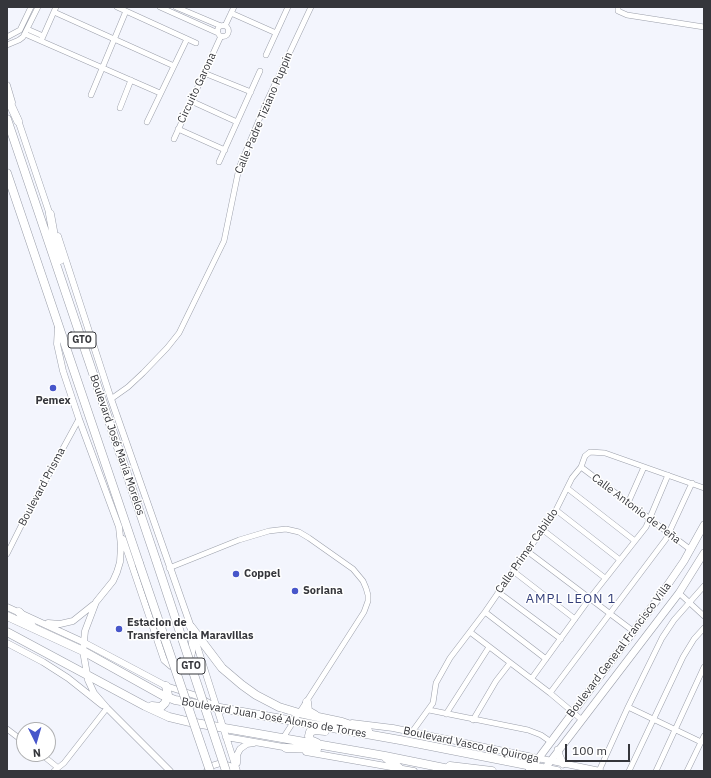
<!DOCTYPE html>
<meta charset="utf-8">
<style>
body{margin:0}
#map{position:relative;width:711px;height:778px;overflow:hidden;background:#f3f5fd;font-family:"IBM Plex Sans",sans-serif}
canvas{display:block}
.frame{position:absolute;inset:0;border:8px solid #35363b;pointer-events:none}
.north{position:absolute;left:16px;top:722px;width:40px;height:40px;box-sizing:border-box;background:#fff;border:1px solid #aeafb1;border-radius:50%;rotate:175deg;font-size:11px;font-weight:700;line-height:16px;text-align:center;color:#35363b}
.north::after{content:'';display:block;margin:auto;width:14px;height:18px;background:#4756ca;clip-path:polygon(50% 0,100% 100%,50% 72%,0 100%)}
.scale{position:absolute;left:565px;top:744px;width:65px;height:18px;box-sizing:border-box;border:2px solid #35363b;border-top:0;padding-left:5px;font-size:12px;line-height:14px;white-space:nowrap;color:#35363b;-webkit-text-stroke:3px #fff;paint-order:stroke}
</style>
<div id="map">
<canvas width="711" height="778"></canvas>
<div class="frame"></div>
<div class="north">N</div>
<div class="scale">100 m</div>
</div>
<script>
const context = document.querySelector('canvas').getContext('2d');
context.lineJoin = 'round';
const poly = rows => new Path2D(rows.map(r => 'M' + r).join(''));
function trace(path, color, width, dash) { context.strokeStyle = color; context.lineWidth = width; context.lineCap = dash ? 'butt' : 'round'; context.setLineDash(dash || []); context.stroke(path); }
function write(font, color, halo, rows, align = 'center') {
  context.font = font + ' "IBM Plex Sans",sans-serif'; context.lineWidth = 3; context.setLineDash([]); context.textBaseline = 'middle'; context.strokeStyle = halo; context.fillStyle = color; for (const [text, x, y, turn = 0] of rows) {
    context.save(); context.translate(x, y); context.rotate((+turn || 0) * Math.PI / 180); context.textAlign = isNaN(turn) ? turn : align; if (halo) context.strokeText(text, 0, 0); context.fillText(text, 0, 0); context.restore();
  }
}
const minor = poly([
 [117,7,196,43],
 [160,7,218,33],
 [176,7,221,26],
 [618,7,618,11,627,15,704,27],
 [54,12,174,66],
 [231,13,276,33],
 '217.5 31a5.5 5.5 0 1 1 11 0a5.5 5.5 0 1 1-11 0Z',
 [225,26,234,7],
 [27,29,43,36],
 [25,34,160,93],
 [7,37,20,30,31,7],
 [41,41,56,7],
 [7,45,19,40,23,37,38,7],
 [266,55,288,7],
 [204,73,251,92],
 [91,95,126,11],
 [191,101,237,122],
 [120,108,131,80],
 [147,122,187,39],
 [178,129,225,150],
 [174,139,221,36],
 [219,162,260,71],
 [111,399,128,387,143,373,167,348,179,333,224,241,239,168,266,103,311,7],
 [581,467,691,550],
 [567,488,635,541],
 [628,503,644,467],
 [556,510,620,560],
 [543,530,605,578],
 [527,551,633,631],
 [7,554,24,520,79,419],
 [169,568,239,540,269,531,286,529,299,532,309,538,353,569,363,581,366,588,368,595,368,601,364,612,283,738],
 [513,571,575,619],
 [498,592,561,639],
 [679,593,704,616],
 [485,612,546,659],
 [470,632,550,693,582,720],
 [532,678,590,598,646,527,668,475],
 [550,693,666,539,692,483],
 [628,707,701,742],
 [429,710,528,730,541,735,551,742],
 [446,714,489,647],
 [473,720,496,681,510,663],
 [7,729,24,742],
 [412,732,433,703,436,683,450,658,485,612,527,551,543,530,556,510,572,478,581,467,585,456,590,452,605,453,704,488],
 [41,754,57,767],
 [54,771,64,763,107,708],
 [599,771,628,707,662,638,674,620,704,586],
 [629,771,683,657,694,639,704,628],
 [656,771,704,667],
 [687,771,704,736]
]);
const tertiary = poly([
 [7,85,12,102],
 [17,117,51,218],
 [58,236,111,399,191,627,237,771],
 [58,326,57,344,63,371,79,419,119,527,121,546,120,562,117,572,113,581,96,602,85,631,83,651,88,680,94,693,107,708,170,771],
 [123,539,164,660,171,666,181,665,186,663,190,659,192,653,192,642],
 [7,607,83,642,166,686,197,696,214,706],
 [48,623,60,624,73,621,93,605],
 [7,643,43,662,68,678,102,705],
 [352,723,393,728,600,771],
 [226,737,289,748],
 [306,752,414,771],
 [237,763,237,755,240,749,247,744,254,743],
 [207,771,211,766,221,763,230,766,236,771]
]);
const secondary = poly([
 [558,750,559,755,563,764],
 [529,771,660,596,684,561,704,525],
 [543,771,679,593,704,553]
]);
const primary = poly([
 [7,97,18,121],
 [7,119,156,560],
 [7,173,139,563],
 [50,214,54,236,60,260],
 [19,612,32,626],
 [7,616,83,651,162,695,175,700,400,740,557,771],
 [191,627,222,668,242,685,256,695,279,707,299,713,342,722,368,731],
 [7,632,145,706,169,717,190,722,385,756,459,771],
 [307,702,308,711,315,715],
 [152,706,161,707,165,703,168,695,166,686],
 [317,743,310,740,309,736,310,732,315,730,325,731],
 [286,748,317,749],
 [385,757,399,768],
 [450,766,492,771]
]);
trace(minor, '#9b9faa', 6);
trace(tertiary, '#9b9faa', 7);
trace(secondary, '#9b9faa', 8);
trace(primary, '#9b9faa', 9);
trace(minor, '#fff', 5);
trace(tertiary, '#fff', 6);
trace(secondary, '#fff', 7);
trace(primary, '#fff', 8);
const primaryBridge = poly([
 [156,560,226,771],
 [139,563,210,771]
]);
trace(primaryBridge, '#9b9faa', 9, []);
trace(primaryBridge, '#fff', 8);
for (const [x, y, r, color] of [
 [53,388,4,"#4756ca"],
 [236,574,4,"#4756ca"],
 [295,591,4,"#4756ca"],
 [119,629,4,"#4756ca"]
]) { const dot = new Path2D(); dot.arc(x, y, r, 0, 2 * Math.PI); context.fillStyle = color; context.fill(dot); trace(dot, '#fff', 1.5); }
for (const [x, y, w] of [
 [82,340,28],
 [191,666,28]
]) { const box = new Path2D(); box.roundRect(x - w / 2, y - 8, w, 16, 3); context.fillStyle = '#fff'; context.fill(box); trace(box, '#35363b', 1); }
write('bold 10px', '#35363b', null, [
 ["GTO",82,340],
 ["GTO",191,666]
]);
write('11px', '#35363b', '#fff', [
 ["Circuito Garona",197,88,-65],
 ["Calle Padre Tiziano Puppin",264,113,-67],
 ["Boulevard José María Morelos",117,445,71],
 ["Boulevard Prisma",42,487,-62],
 ["Calle Antonio de Peña",636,509,37],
 ["Calle Primer Cabildo",527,551,-55],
 ["Boulevard General Francisco Villa",619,650,-53],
 ["Boulevard Juan José Alonso de Torres",274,718,10],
 ["Boulevard Vasco de Quiroga",471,745,12]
]);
write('bold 11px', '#35363b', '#fff', [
 ["Pemex",53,401,"center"],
 ["Coppel",244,574],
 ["Soriana",303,591],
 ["Estacion de",127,623],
 ["Transferencia Maravillas",127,636]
], 'left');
context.letterSpacing = '1px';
write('13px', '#333e78', '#fff', [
 ["AMPL LEON 1",571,599]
]);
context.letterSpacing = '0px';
</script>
